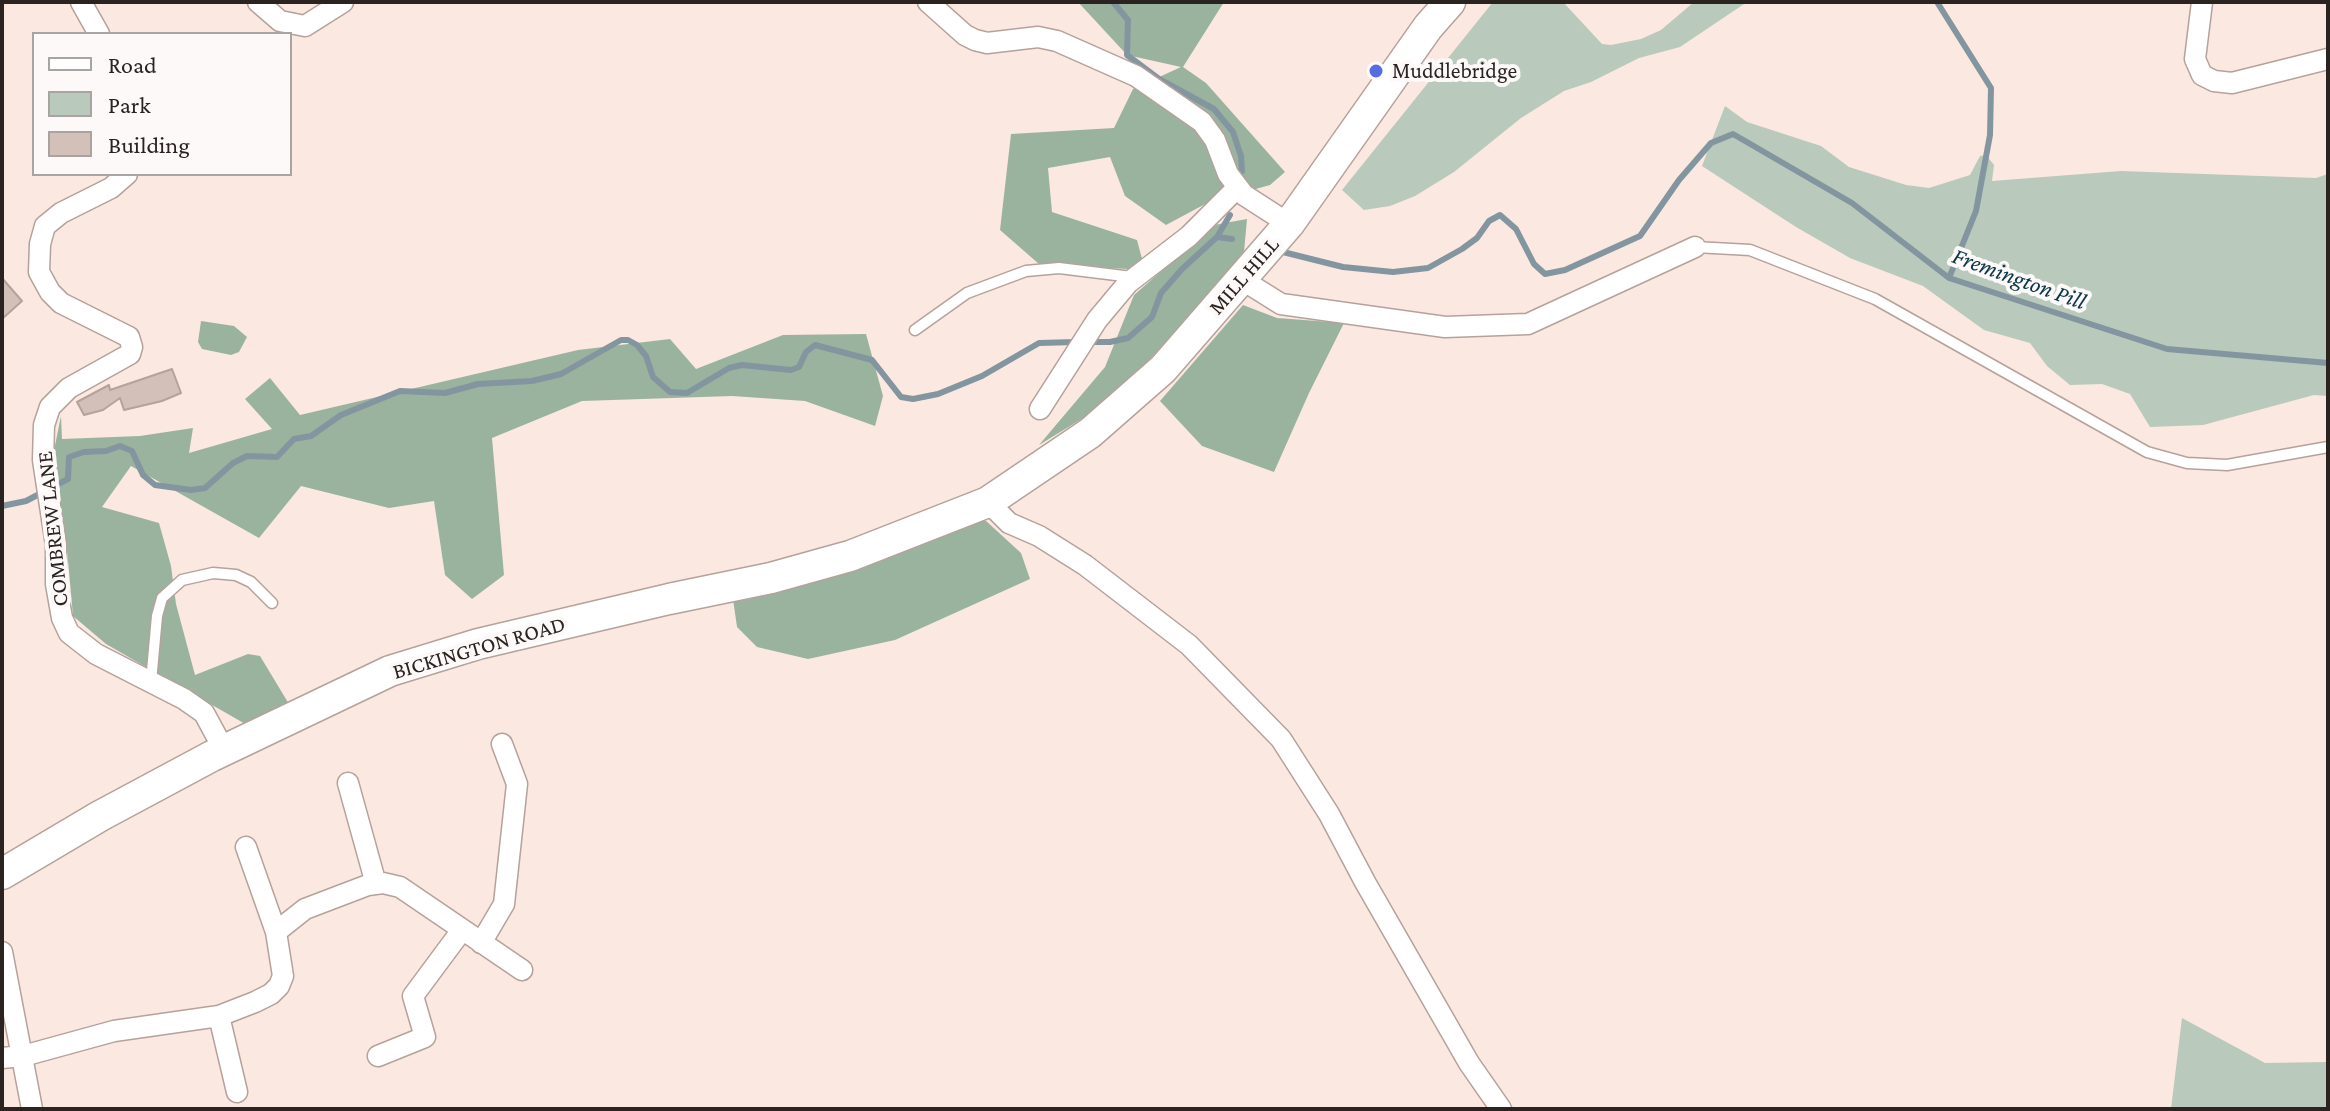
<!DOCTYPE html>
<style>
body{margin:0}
#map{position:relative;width:2330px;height:1111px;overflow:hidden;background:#fbe8e1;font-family:"Crimson Pro",serif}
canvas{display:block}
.frame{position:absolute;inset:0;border:4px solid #2a2320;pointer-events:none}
.legend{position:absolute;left:32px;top:32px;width:260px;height:144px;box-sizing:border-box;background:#fdf9f8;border:2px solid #a9a3a2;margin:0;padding:10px 14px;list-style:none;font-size:24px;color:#2a2320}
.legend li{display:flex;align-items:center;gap:16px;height:40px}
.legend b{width:40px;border:2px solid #a9a3a2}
</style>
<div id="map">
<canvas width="2330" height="1111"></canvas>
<div class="frame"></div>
<ul class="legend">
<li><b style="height:10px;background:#fff"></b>Road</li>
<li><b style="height:22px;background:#b9c9bc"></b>Park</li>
<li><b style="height:22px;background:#d2c0b9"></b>Building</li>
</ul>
</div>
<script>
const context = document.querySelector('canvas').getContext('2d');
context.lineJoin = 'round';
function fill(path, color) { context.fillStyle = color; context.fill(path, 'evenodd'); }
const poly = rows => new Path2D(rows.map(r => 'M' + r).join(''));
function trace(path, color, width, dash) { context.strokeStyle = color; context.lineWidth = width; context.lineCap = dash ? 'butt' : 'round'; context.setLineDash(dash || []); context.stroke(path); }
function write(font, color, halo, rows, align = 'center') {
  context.font = font + ' "Crimson Pro",serif'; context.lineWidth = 8; context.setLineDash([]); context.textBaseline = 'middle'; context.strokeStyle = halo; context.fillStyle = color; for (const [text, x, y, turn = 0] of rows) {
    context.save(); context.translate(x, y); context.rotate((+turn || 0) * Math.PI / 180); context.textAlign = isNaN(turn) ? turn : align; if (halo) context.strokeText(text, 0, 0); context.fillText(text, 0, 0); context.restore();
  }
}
fill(poly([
 [1493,2,1563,2,1602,44,1611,45,1641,39,1661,30,1694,2,1747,2,1680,47,1639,58,1591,82,1564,91,1521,118,1454,172,1415,196,1390,206,1364,210,1342,190],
 [1725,106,1747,122,1821,146,1849,167,1906,185,1929,188,1970,175,1980,156,1986,155,1994,165,1992,181,2121,171,2316,178,2328,174,2328,396,2314,395,2203,425,2150,427,2130,394,2102,384,2070,385,2047,366,2030,343,1984,330,1923,286,1850,258,1796,227,1702,166],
 [2182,1018,2265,1063,2328,1062,2328,1109,2171,1109]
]), '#b9c9bc');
fill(poly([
 [1078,2,1224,2,1183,67,1206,83,1285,172,1270,185,1209,202,1166,225,1125,196,1110,157,1048,168,1052,212,1137,240,1145,270,1039,264,1000,230,1011,134,1114,128,1133,89,1181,67,1127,55],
 [1247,219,1243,263,1106,404,1039,445,1105,367,1134,295,1214,225],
 [1243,305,1277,318,1344,323,1309,393,1274,472,1202,446,1160,401],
 [201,321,234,326,247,337,239,352,231,355,202,349,198,342],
 [866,334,883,396,875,426,805,401,732,396,582,401,492,438,504,575,472,599,445,575,434,501,389,508,301,486,259,538,131,466,102,507,159,523,171,566,176,604,195,675,248,654,260,656,292,709,247,725,106,644,73,616,67,549,52,460,61,416,62,439,140,436,193,428,189,453,272,429,245,399,270,378,300,415,578,350,670,339,696,369,783,335],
 [985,520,1021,553,1030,579,895,640,808,659,757,647,737,627,733,599]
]), '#9ab39f');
trace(poly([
 [1113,2,1128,20,1127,55,1159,79,1214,109,1233,132,1241,156,1242,171],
 [1937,2,1991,88,1990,135,1976,211,1949,278],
 [1217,237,1230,215],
 [1283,252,1343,267,1393,272,1428,268,1462,249,1477,238,1489,221,1500,215,1516,229,1534,264,1545,274,1565,270,1640,236,1679,180,1711,143,1733,134,1852,203,1949,278,2167,349,2328,363],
 [1088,342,1110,342,1128,338,1152,317,1161,293,1182,269,1217,237,1232,239],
 [2,506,26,501,68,479,69,457,84,452,106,451,120,446,132,451,143,475,155,485,191,490,205,488,233,463,247,456,277,457,294,439,311,436,341,415,400,391,445,393,478,384,532,381,561,374,621,340,628,340,637,345,646,356,653,377,670,392,687,393,729,368,742,365,791,370,799,367,806,352,815,345,872,360,901,397,913,399,938,394,982,376,1039,343,1076,342]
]), '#8396a0', 6);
const building = poly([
 [2,278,22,301,2,319,2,278],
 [172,369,181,393,162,401,124,410,120,398,103,410,84,415,77,402,109,385,110,390,172,369]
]);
fill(building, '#d2c0b9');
trace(building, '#b4a29b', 2);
const lane = poly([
 [1695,247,1750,250,1875,299,2147,452,2187,463,2227,465,2328,447],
 [915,330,967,293,1026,271,1059,268,1132,277],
 [151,682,157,616,162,598,182,580,213,573,236,575,251,582,272,603]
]);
const street = poly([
 [81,2,99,34],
 [258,2,280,21,305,26,343,2],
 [928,2,965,35,975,40,987,43,1038,37,1057,41,1136,76,1202,122,1215,140,1228,174,1244,195,1289,224],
 [2202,2,2195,59,2202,75,2214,81,2232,83,2328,59],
 [127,174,111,188,61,213,45,226,40,244,39,272,50,292,61,303,129,337,132,347,130,354,69,388,50,407,44,425,43,460,56,545,56,584,62,618,69,633,96,654,184,699,204,713,224,750],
 [1241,279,1281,304,1445,327,1528,324,1695,247],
 [1040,409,1097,320,1128,283,1189,236,1238,187],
 [988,502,1009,523,1039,536,1085,565,1189,645,1281,739,1329,814,1365,882,1469,1063,1501,1109],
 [348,783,376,884],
 [246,847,276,932],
 [481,943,504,904,517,784,502,744],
 [2,952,32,1109],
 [219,1016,237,1092],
 [378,1056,425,1037,413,996,462,930],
 [2,1058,23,1056,114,1031,219,1016,255,1002,271,994,279,986,283,976,276,932,305,909,368,885,383,883,400,887,522,970]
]);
const secondary = poly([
 [2,874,100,816,212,756,390,671,478,644,669,599,771,578,850,556,988,502,1090,433,1163,369,1289,224,1428,27,1450,2]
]);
trace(lane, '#b4a29b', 13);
trace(street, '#b4a29b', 23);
trace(secondary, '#b4a29b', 33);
trace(lane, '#fff', 10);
trace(street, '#fff', 20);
trace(secondary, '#fff', 30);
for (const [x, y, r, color] of [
 [1376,71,8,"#556de2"]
]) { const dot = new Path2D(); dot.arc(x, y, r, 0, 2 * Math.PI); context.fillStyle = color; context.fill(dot); trace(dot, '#fdf9f8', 3); }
write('22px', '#2a2320', '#fdf9f8', [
 ["Muddlebridge",1392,71]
], 'left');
write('22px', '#2a2320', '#fdf9f8', [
 ["MILL HILL",1244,276,-49],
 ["COMBREW LANE",53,529,-96],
 ["BICKINGTON ROAD",479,648,-16]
]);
write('italic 24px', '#0a3648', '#fdf9f8', [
 ["Fremington Pill",2019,279,20]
]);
</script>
